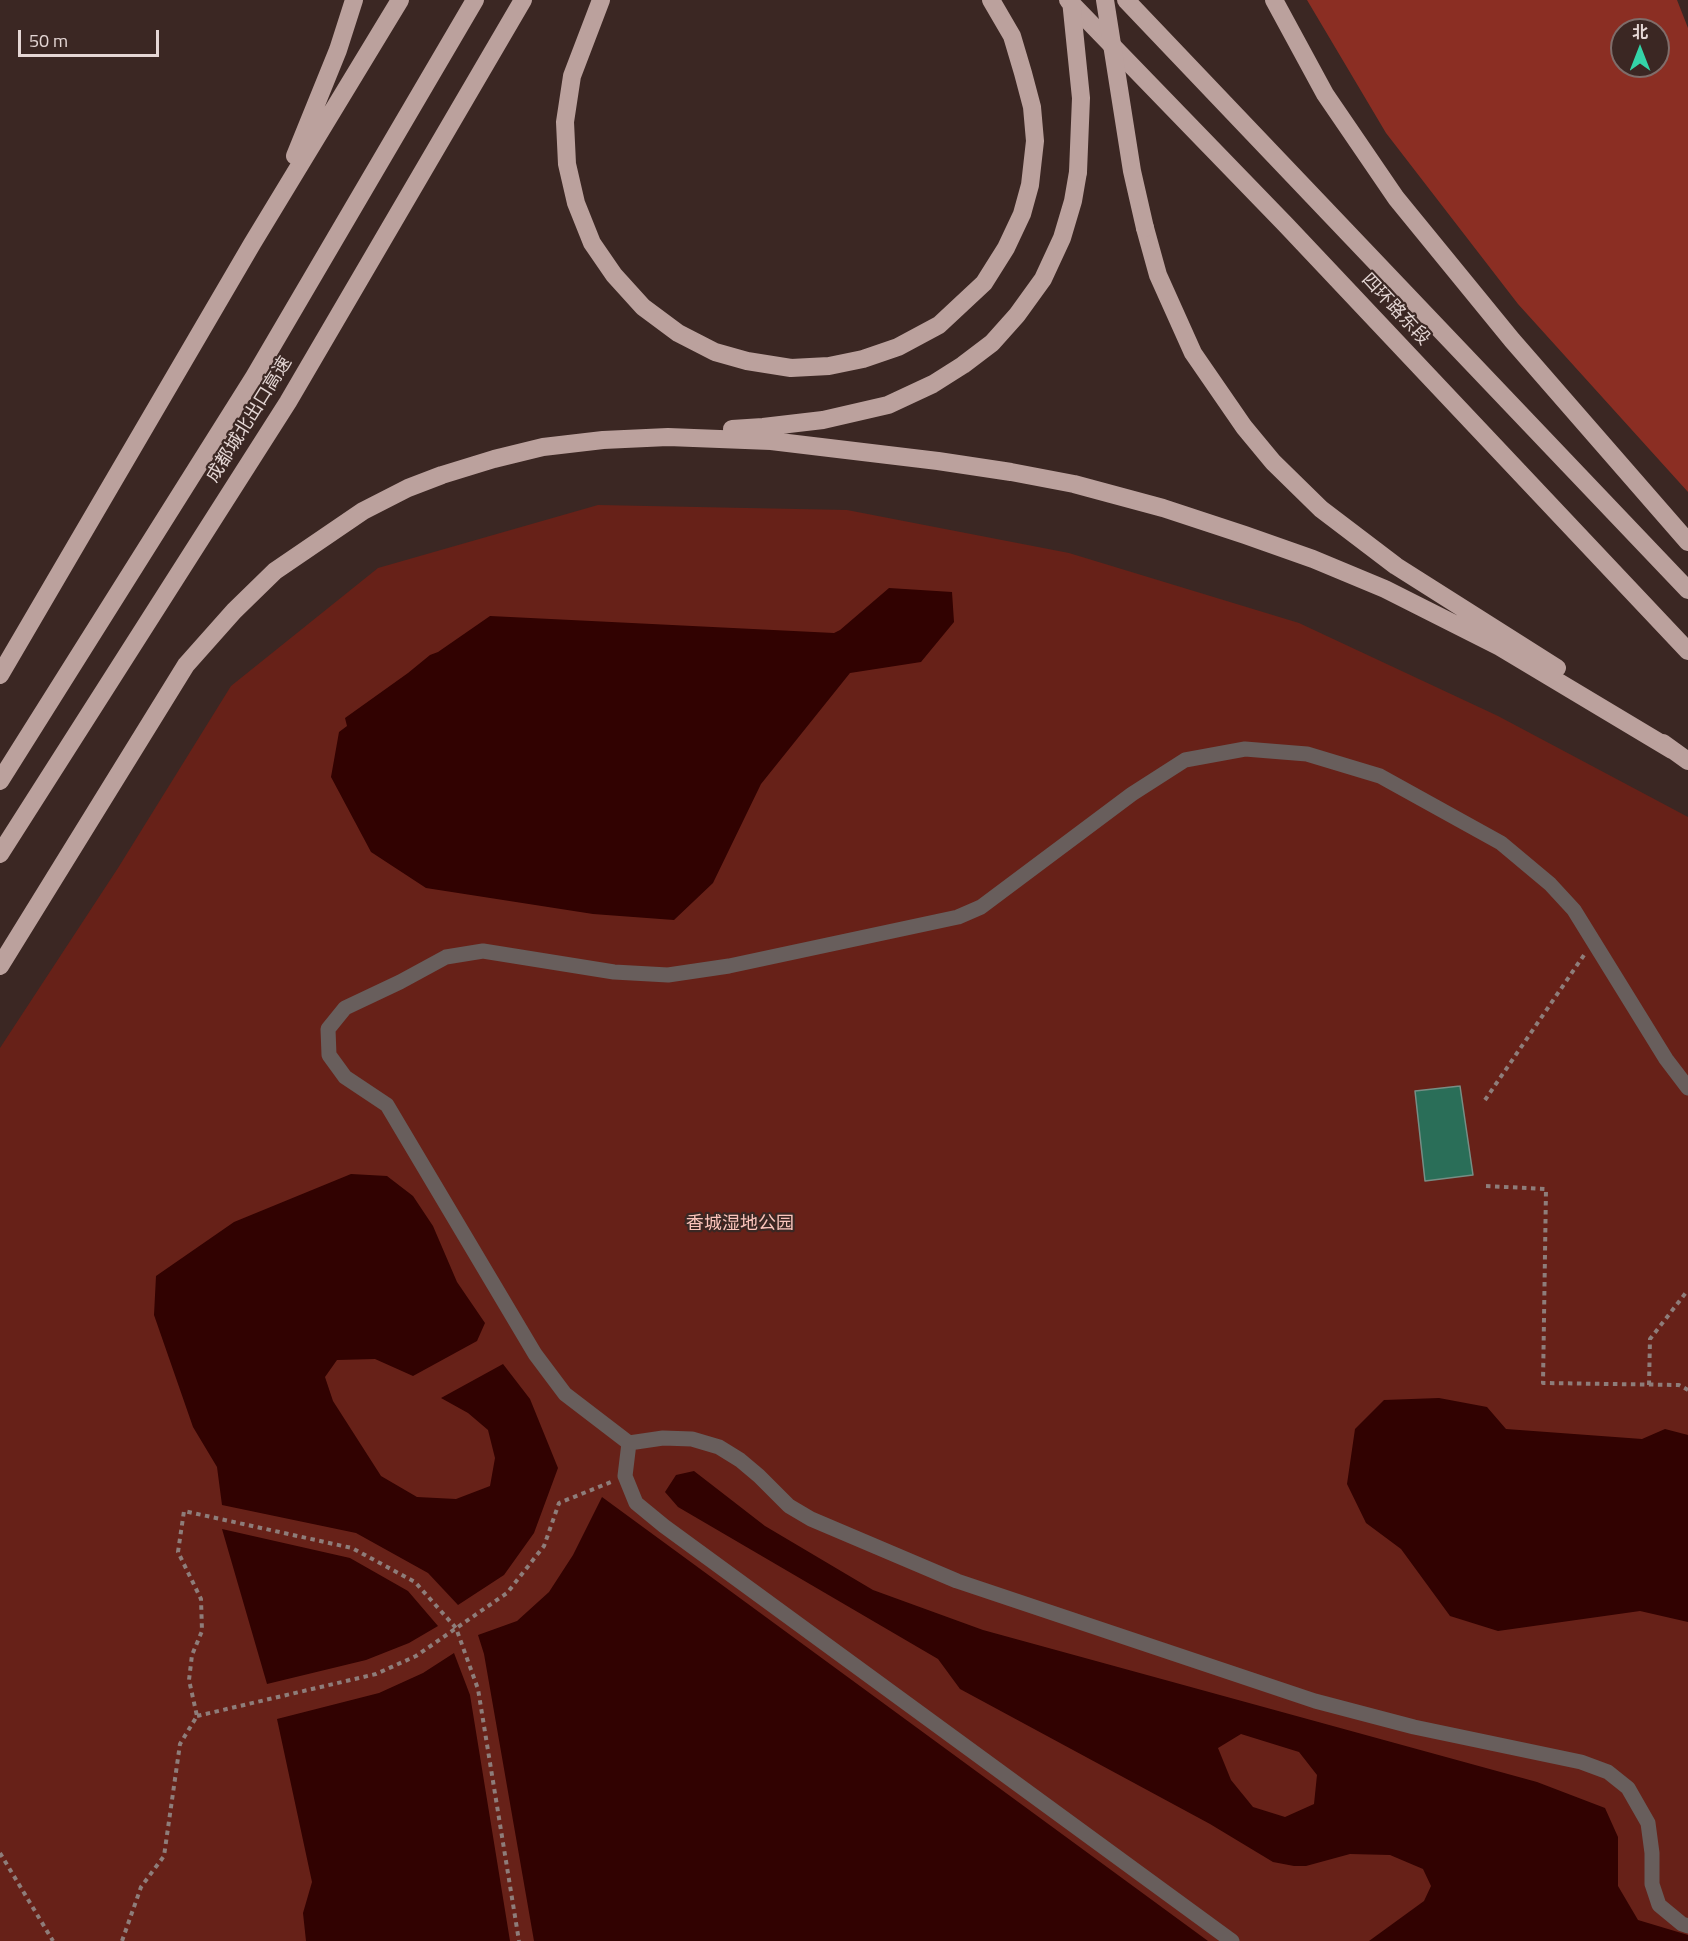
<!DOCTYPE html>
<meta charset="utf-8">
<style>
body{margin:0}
#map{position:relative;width:1688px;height:1941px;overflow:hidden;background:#3b2723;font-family:"Titillium Web","Noto Sans SC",sans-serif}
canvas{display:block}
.north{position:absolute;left:1610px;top:18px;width:60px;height:60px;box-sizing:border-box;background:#3b2723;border:2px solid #7f6d6a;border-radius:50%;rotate:0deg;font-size:16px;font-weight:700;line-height:24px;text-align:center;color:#e5d7d5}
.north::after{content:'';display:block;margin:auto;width:21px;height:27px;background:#34d4a8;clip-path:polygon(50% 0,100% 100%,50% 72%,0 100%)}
.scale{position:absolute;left:18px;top:30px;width:141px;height:27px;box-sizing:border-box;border:3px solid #e5d7d5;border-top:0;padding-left:8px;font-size:18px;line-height:21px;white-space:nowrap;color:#e5d7d5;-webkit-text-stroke:4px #3b2723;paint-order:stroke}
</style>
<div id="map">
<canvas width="1688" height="1941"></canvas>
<div class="north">北</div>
<div class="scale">50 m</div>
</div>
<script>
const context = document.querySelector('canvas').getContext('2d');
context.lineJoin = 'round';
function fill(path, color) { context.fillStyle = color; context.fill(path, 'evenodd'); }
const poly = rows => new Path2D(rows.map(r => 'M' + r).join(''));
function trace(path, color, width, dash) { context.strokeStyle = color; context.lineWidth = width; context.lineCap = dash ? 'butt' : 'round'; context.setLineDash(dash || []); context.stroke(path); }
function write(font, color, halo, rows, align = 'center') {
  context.font = font + ' "Titillium Web","Noto Sans SC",sans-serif'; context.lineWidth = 4.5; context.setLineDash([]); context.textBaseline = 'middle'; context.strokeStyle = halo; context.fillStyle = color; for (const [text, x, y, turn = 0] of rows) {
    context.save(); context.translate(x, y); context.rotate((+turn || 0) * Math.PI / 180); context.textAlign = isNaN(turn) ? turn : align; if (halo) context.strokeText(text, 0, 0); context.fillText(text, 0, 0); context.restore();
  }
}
fill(poly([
 [598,505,847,510,1069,553,1299,623,1498,716,1688,817,1688,1941,0,1941,0,1048,118,868,231,686,378,568]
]), '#672118');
fill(poly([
 [1307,0,1677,0,1688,28,1688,492,1518,304,1386,133],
 [1622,30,1658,30,1658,66,1622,66]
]), '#8b2e23');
fill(poly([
 [889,588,952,592,954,622,921,662,850,673,761,784,713,883,674,920,593,914,426,888,371,852,331,777,339,732,347,726,345,718,408,673,430,655,438,652,490,616,834,633,840,630],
 [351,1174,387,1176,413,1196,433,1226,457,1282,485,1323,477,1341,413,1376,375,1359,337,1360,325,1377,333,1401,381,1476,417,1497,456,1499,490,1486,495,1458,488,1430,468,1413,441,1398,503,1364,530,1399,558,1468,534,1533,504,1575,458,1605,428,1573,356,1533,222,1505,217,1467,193,1427,154,1315,156,1276,234,1222],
 [1439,1398,1487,1407,1506,1429,1642,1439,1665,1429,1688,1435,1688,1622,1640,1611,1498,1631,1450,1616,1401,1549,1366,1523,1347,1484,1355,1429,1384,1400],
 [694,1471,765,1526,873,1590,983,1630,1537,1782,1605,1808,1618,1837,1618,1886,1638,1920,1688,1935,1688,1941,1369,1941,1424,1901,1431,1886,1423,1869,1390,1855,1350,1854,1306,1866,1294,1866,1273,1862,1210,1824,960,1689,938,1659,678,1507,665,1492,676,1475],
 [1241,1734,1299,1752,1317,1775,1314,1804,1285,1817,1253,1807,1231,1780,1218,1748],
 [602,1497,1208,1941,534,1941,484,1654,478,1635,517,1621,549,1592,573,1555],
 [222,1529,350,1558,408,1591,438,1626,409,1643,366,1660,267,1684],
 [454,1653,470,1695,510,1941,306,1941,303,1913,312,1882,277,1719,379,1693,423,1673]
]), '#310201');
const building = poly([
 [1460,1086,1473,1175,1425,1181,1415,1091,1460,1086]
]);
fill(building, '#2a6e58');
trace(building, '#768e85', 1.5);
trace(poly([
 [1485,1100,1584,955],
 [1486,1186,1546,1189,1543,1383,1679,1385,1688,1390],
 [1649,1385,1650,1339,1688,1290],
 [197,1716,376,1674,416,1656,507,1593,544,1546,559,1503,611,1482],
 [0,1853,53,1941],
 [122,1941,141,1887,164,1856,180,1744,197,1716,189,1680,192,1655,202,1631,201,1599,178,1552,184,1511,352,1548,415,1582,456,1628,478,1689,519,1941]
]), '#8e7d7a', 4, [4.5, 4.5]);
trace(poly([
 [629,1443,663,1438,692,1439,719,1447,740,1460,759,1476,789,1506,811,1519,957,1581,1315,1701,1414,1727,1581,1762,1608,1772,1628,1788,1648,1823,1652,1853,1652,1884,1659,1905,1682,1924,1688,1926],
 [1232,1941,664,1526,636,1503,625,1476,629,1443,565,1394,535,1354,387,1105,345,1077,329,1055,328,1029,345,1008,400,982,446,957,483,951,614,972,668,975,729,966,958,917,981,907,1132,794,1185,760,1245,749,1307,754,1380,776,1501,843,1550,884,1574,910,1666,1059,1688,1088]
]), '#685e5c', 15);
trace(poly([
 [601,0,572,76,565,122,567,164,576,203,592,243,614,275,643,307,678,333,715,352,747,361,791,368,829,366,863,359,898,347,939,325,984,283,1006,248,1022,214,1030,185,1035,141,1032,107,1023,73,1012,36,991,0],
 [1068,0,1286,225,1688,651],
 [1126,0,1688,590],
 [1274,0,1325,94,1396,198,1512,340,1688,542],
 [295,156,338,50,354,0],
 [1145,228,1158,275,1193,353,1244,427,1273,462,1321,509,1396,566,1557,668],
 [732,429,763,427,823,420,888,405,933,384,963,365,992,343,1017,315,1043,279,1062,238,1073,201,1078,172],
 [0,675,252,244,400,0],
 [1663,743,1688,761],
 [0,781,254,377,475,0],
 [0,854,288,402,523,0],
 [0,966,186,665,234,611,275,571,363,511,408,488,442,475,494,459,543,447,603,440,668,437,771,441,938,461,1011,472,1074,484,1163,508,1245,535,1313,559,1385,589,1500,647,1672,750]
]), '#bba19d', 18);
trace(poly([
 [1071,0,1081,98,1078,172],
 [1105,0,1132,171,1145,228]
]), '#bba19d', 18);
write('18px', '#e5d7d5', '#3b2723', [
 ["四环路东段",1395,310,47],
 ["成都城北出口高速",250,420,-58]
]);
write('18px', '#fbc5bc', '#3b2723', [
 ["香城湿地公园",740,1225]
]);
</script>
